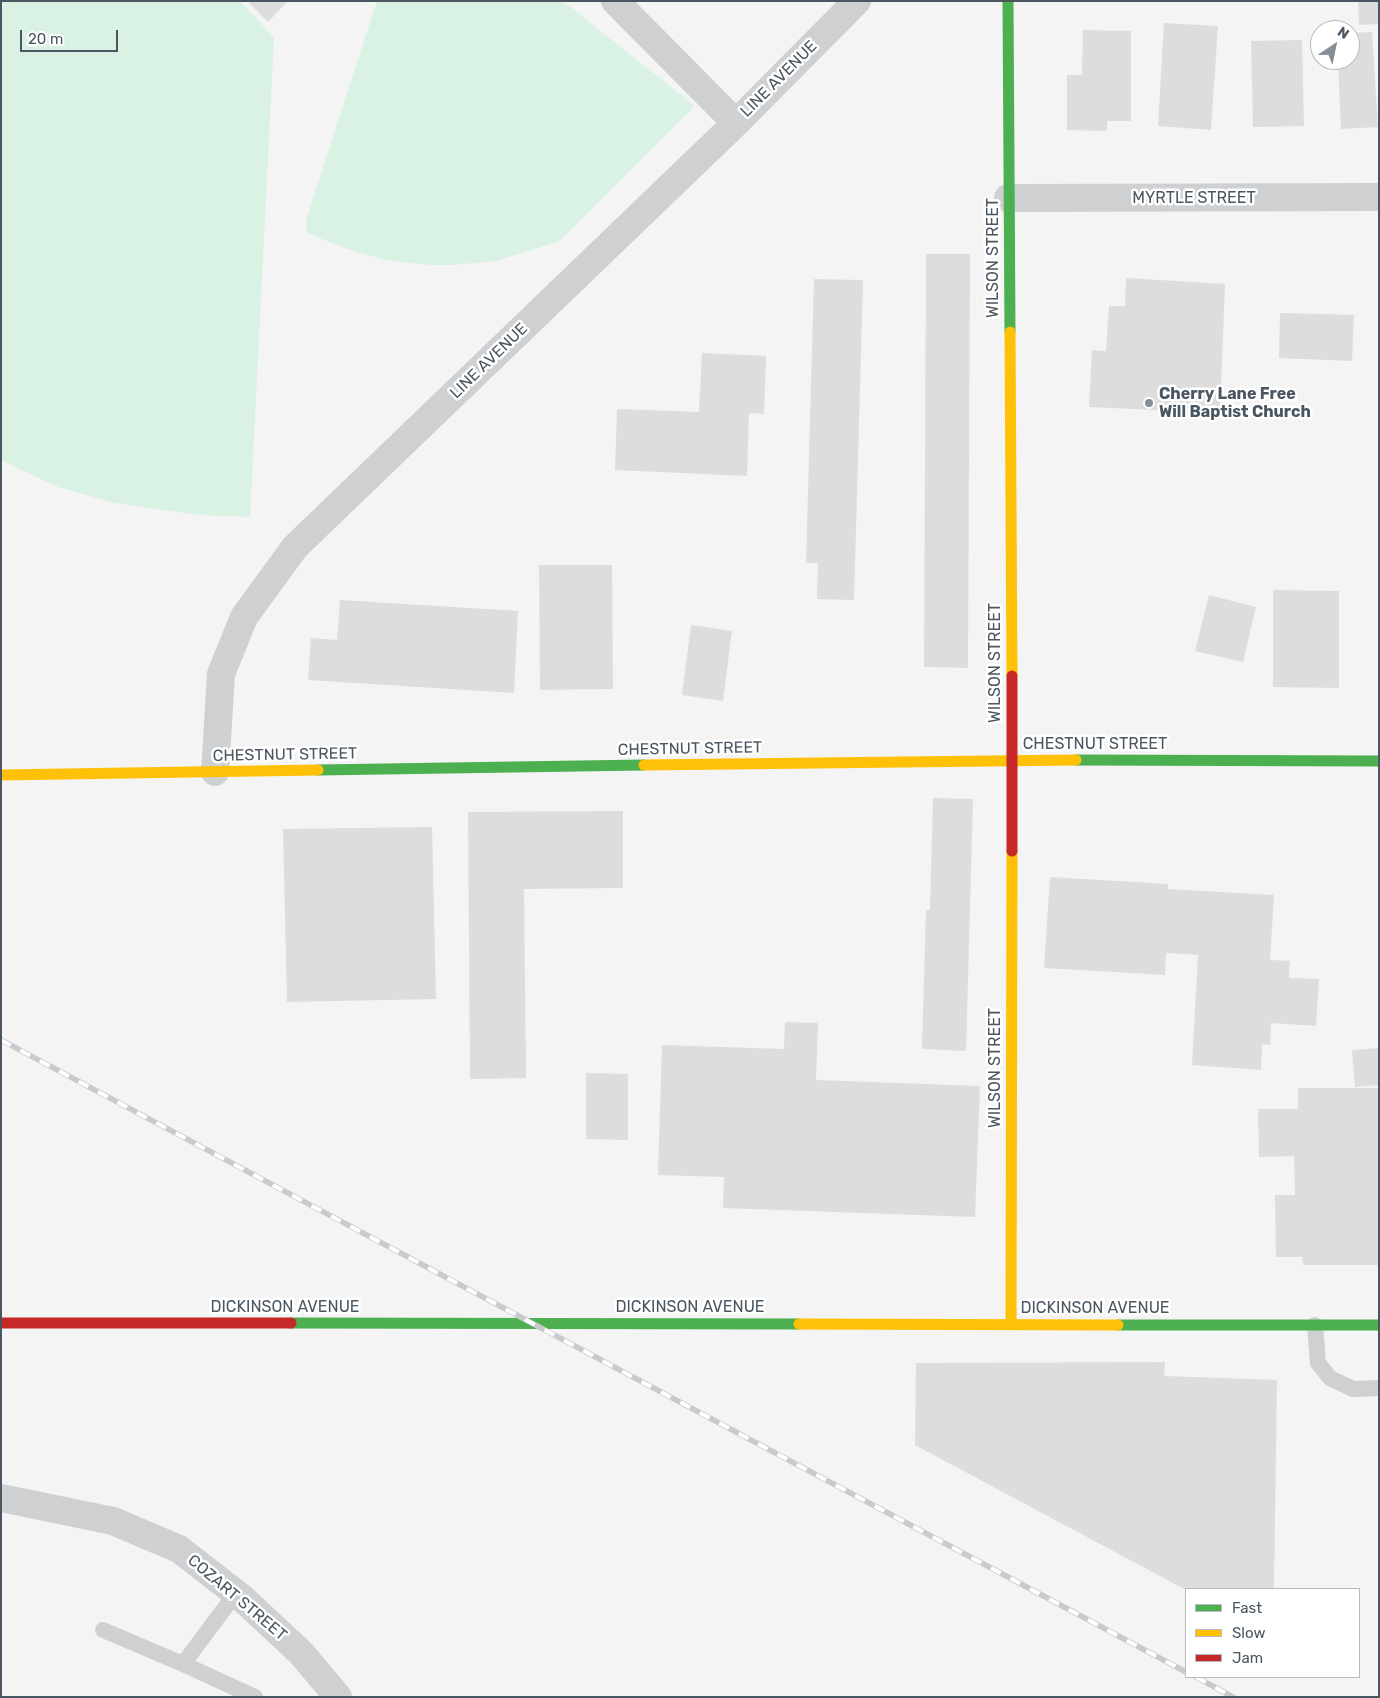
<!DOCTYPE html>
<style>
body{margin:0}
#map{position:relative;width:1380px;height:1698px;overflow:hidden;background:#f4f4f4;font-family:Rubik,sans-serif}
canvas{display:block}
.frame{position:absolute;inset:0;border:2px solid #4a5661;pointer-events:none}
.legend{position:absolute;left:1185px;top:1588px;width:175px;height:90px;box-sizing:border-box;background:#fff;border:1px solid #b7bbc0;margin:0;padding:6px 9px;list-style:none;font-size:15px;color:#4a5661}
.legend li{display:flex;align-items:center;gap:10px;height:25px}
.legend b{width:25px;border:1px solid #b7bbc0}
.north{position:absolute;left:1310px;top:20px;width:50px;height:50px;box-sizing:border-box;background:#fff;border:1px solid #b7bbc0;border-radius:50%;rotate:34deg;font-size:14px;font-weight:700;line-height:20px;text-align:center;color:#4a5661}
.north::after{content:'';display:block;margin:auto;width:18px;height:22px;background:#868d94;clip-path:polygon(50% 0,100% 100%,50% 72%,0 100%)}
.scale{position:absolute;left:20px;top:30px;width:98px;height:22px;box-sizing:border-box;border:2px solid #4a5661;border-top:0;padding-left:6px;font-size:15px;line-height:18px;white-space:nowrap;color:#4a5661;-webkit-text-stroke:4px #fff;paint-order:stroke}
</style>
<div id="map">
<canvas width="1380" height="1698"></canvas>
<div class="frame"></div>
<ul class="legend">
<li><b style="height:6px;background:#4caf50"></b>Fast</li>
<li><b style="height:6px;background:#ffc107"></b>Slow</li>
<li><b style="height:6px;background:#c62828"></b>Jam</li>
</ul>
<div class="north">N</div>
<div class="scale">20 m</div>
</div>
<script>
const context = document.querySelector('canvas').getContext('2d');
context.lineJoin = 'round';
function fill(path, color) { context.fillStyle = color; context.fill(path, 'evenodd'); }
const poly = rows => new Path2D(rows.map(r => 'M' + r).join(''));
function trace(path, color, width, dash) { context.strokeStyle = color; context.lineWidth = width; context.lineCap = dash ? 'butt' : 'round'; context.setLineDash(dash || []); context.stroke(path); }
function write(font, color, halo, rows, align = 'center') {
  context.font = font + ' Rubik,sans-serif'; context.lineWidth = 5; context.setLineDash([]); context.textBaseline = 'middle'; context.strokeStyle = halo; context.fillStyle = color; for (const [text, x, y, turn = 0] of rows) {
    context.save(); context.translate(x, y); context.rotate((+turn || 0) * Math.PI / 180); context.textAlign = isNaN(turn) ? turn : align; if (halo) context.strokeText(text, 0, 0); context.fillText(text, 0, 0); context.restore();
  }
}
fill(poly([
 [1,1,240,1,274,38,250,517,200,515,114,503,55,486,1,460],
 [377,1,563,1,695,106,560,241,496,261,452,265,430,265,386,260,347,249,307,233,306,220]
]), '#d9f2e3');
fill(poly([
 [247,1,288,1,268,22],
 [1358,1,1379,1,1379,24,1359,25],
 [1164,23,1218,26,1211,130,1158,126],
 [1083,30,1131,31,1131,121,1107,121,1107,131,1067,130,1067,75,1082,75],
 [1372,32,1378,127,1341,129,1338,60,1350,60,1350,33],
 [1302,40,1304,126,1253,127,1251,41],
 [926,254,970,254,968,668,924,667],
 [1126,278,1225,284,1220,413,1089,407,1092,350,1106,351,1109,306,1125,306],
 [814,279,863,280,854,600,817,599,818,563,806,563],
 [1280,313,1354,315,1352,361,1279,358],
 [702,353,766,356,764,414,749,413,747,476,615,470,617,409,699,412],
 [539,565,612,565,613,689,540,690],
 [1273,590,1339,591,1339,688,1273,687],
 [1209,595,1256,607,1243,662,1195,651],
 [340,600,518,611,514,693,308,680,311,638,337,640],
 [691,625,732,631,723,701,682,695],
 [933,798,973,799,966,1051,922,1049,926,910,930,910],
 [623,811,623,888,524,889,526,1078,470,1079,468,812],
 [432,827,436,999,287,1002,283,829],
 [1050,877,1168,884,1168,889,1274,895,1270,960,1290,961,1289,978,1319,979,1316,1026,1271,1023,1270,1045,1262,1044,1261,1070,1192,1065,1198,955,1166,953,1165,975,1044,968],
 [785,1022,818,1023,816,1080,980,1086,975,1217,723,1208,724,1177,658,1175,662,1045,784,1049],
 [1379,1048,1379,1085,1355,1087,1352,1050],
 [586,1073,628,1074,628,1140,586,1139],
 [1298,1088,1379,1088,1379,1265,1303,1265,1302,1257,1276,1257,1275,1195,1295,1195,1294,1156,1259,1157,1258,1109,1298,1109],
 [1165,1362,1164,1376,1277,1380,1274,1589,1186,1590,915,1445,916,1363]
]), '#ddddde');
trace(poly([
 [1315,1325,1318,1363,1330,1378,1353,1389,1379,1388],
 [103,1630,183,1664,236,1593],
 [183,1664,255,1697]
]), '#ced0d2', 16);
trace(poly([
 [615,1,736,123],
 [1008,198,1379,197],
 [215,772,221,674,244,617,295,547,736,123,857,1],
 [1,1498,113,1521,179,1549,242,1598,301,1653,338,1697]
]), '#ced0d2', 28);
trace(poly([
 [1008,1,1010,332],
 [1076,760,1379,761],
 [318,770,644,765],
 [291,1323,799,1324],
 [1118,1325,1379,1325]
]), '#4caf50', 11);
trace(poly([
 [1010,332,1012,676],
 [644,765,1076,760],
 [1,775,318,770],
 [799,1324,1118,1325],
 [1011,1324,1012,851]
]), '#ffc107', 11);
trace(poly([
 [1012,676,1012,851],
 [1,1323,291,1323]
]), '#c62828', 11);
const rail = poly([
 [1,1040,1186,1672],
 [1196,1677,1233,1697]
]);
trace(rail, '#c9cacc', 5.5);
trace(rail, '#fff', 4, [11]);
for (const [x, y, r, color] of [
 [1149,403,5,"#868d94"]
]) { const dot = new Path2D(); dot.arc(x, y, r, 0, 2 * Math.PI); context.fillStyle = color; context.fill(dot); trace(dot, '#fff', 2); }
write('16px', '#4a5661', '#fff', [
 ["LINE AVENUE",779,79,-45],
 ["MYRTLE STREET",1194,198],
 ["WILSON STREET",993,258,-90],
 ["LINE AVENUE",489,361,-44],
 ["WILSON STREET",995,663,-90],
 ["CHESTNUT STREET",1095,744],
 ["CHESTNUT STREET",690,749,-1],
 ["CHESTNUT STREET",285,755,-1],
 ["WILSON STREET",995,1068,-90],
 ["DICKINSON AVENUE",285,1307],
 ["DICKINSON AVENUE",690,1307],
 ["DICKINSON AVENUE",1095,1308],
 ["COZART STREET",237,1598,40]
]);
write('bold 16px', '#4a5661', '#fff', [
 ["Cherry Lane Free",1159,394],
 ["Will Baptist Church",1159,412]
], 'left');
</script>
